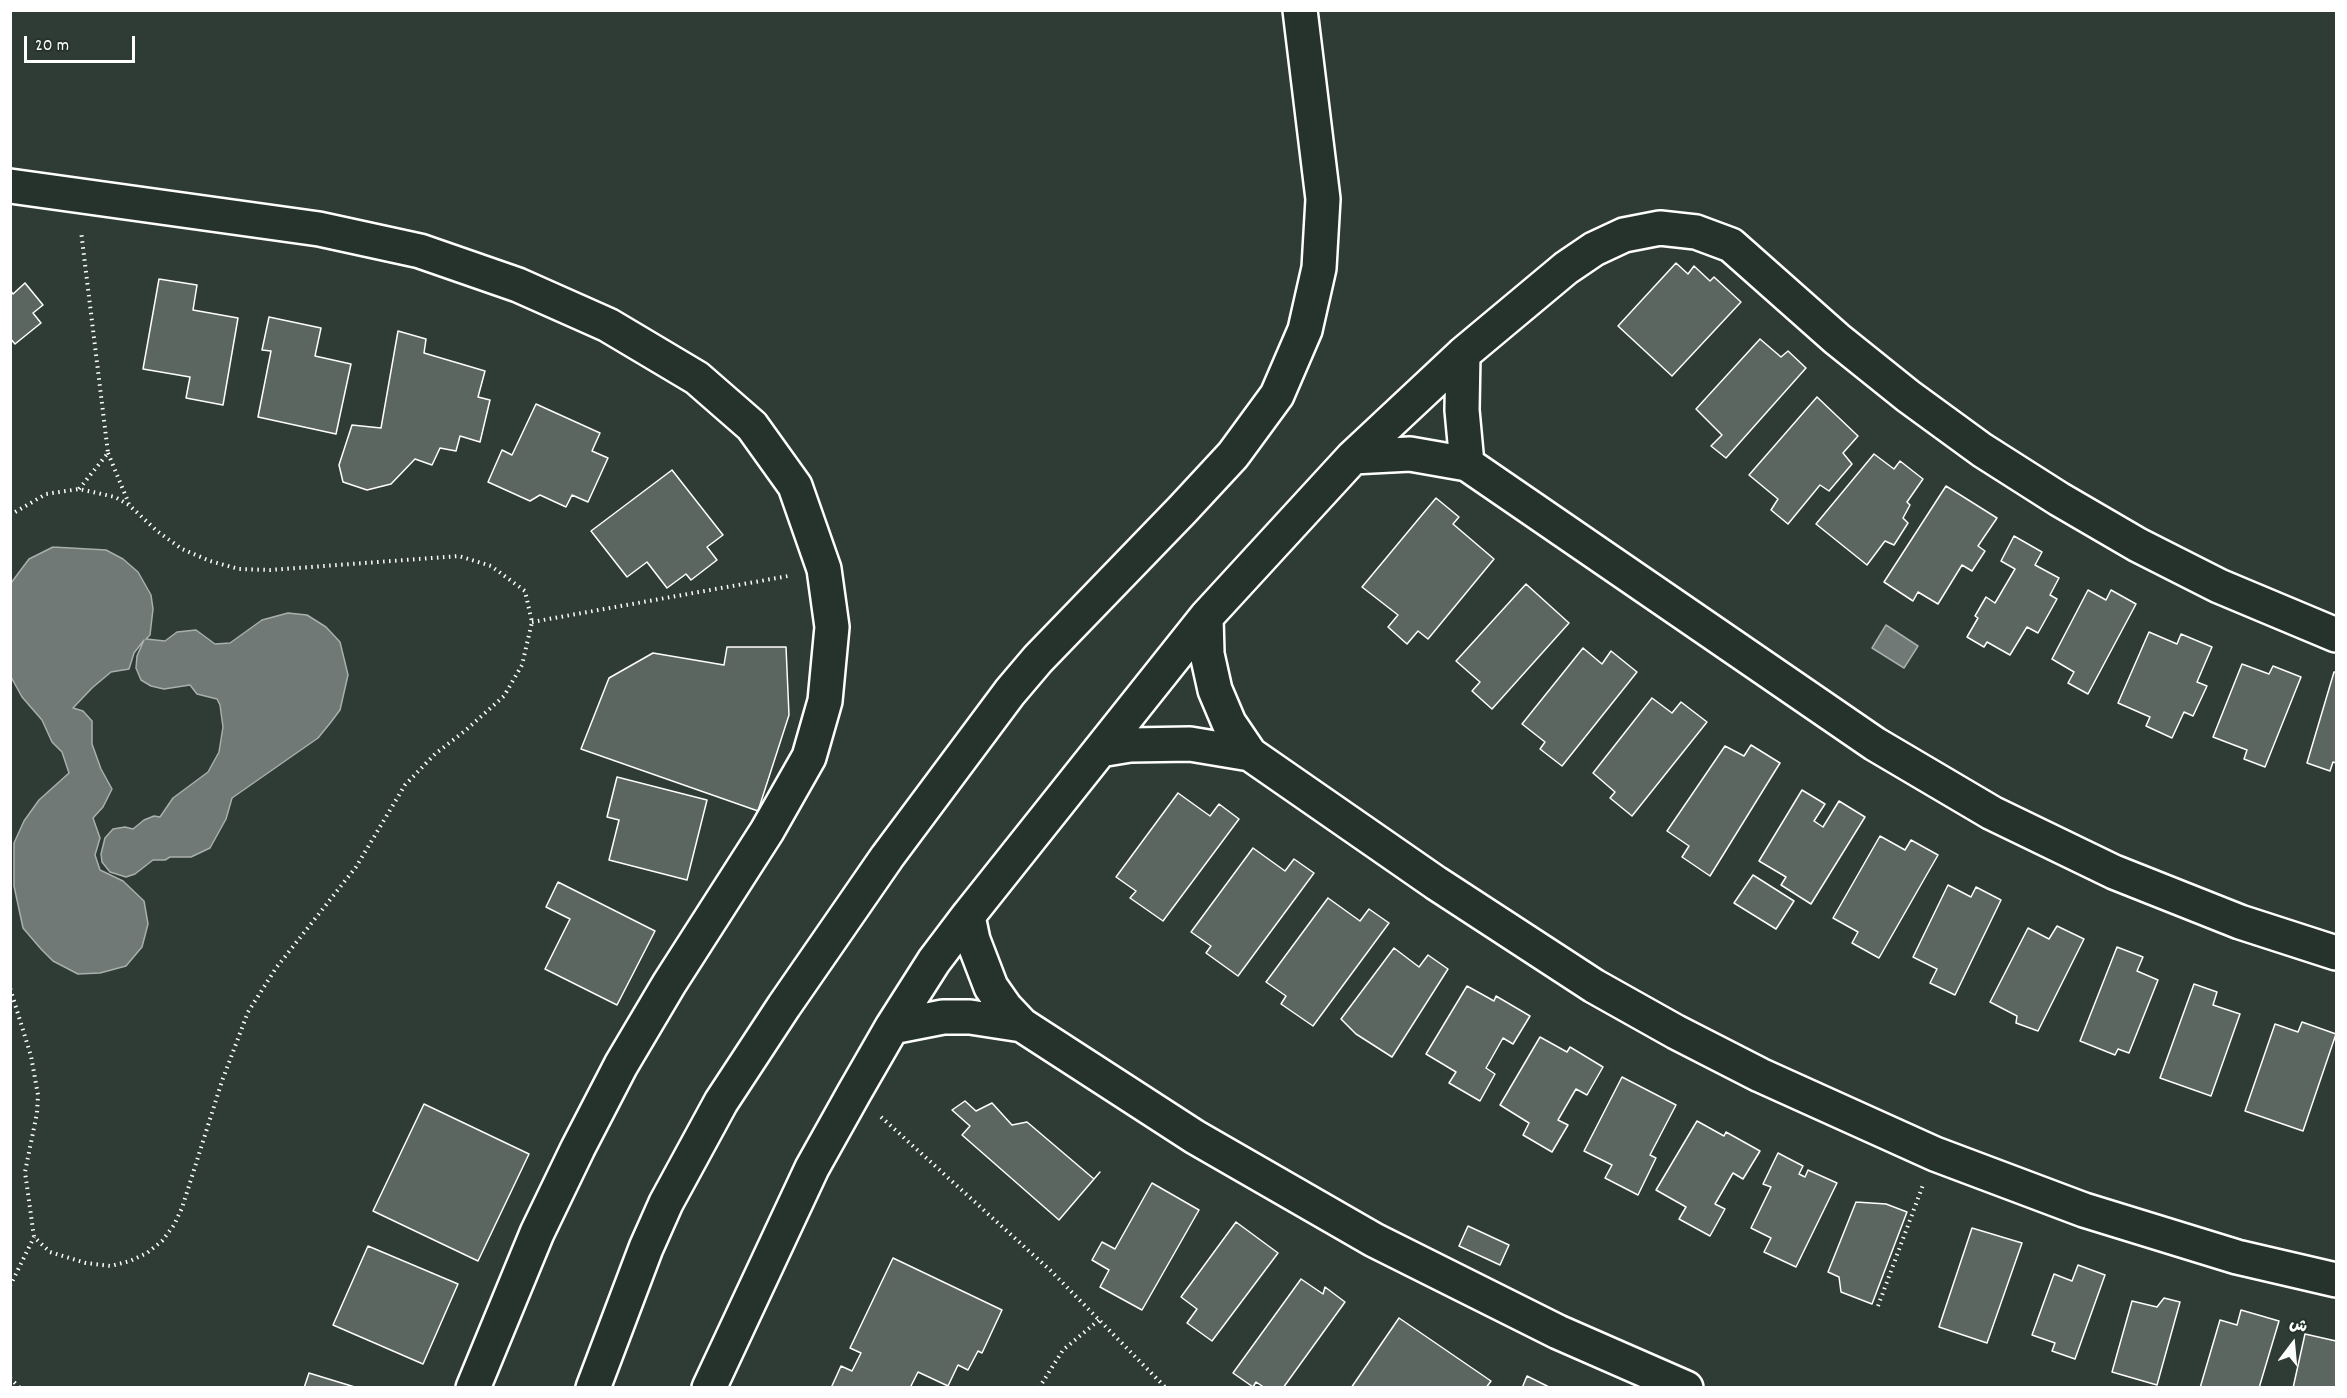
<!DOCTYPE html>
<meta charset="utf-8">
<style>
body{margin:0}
#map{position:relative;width:2347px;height:1398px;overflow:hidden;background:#2f3b35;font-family:Dekko,"Playpen Sans Arabic",sans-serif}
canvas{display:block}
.frame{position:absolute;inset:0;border:12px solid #fff;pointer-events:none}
.north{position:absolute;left:2263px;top:1314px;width:60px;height:60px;-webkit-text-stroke:4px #26332d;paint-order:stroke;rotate:16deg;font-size:16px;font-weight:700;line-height:24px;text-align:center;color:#fff}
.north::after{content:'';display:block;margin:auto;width:21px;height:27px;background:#fff;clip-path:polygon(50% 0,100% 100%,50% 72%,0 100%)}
.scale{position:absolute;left:24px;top:36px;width:111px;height:27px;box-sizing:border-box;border:3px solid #fff;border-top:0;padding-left:8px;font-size:18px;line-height:21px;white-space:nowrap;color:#fff;-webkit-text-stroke:4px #26332d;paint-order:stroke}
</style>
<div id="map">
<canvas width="2347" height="1398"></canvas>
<div class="frame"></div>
<div class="north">ش</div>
<div class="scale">20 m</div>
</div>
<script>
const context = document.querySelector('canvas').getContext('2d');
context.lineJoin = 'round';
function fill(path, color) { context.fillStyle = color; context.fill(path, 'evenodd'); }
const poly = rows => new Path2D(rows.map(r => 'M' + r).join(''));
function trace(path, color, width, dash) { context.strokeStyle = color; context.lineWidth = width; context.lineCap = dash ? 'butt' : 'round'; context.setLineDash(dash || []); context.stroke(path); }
const water = poly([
 [53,547,106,550,123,559,138,572,151,595,153,609,150,635,146,639,165,641,177,632,196,630,215,644,230,643,262,620,288,613,307,615,326,627,340,642,348,675,340,710,331,722,318,738,232,798,226,819,210,848,191,857,170,857,165,860,153,860,135,874,126,877,110,872,102,862,101,854,105,838,113,829,125,827,133,829,144,820,154,816,160,817,173,798,208,772,219,752,223,727,220,705,217,699,197,694,190,685,164,689,151,686,141,680,136,668,137,656,144,640,134,653,129,669,111,672,92,688,73,708,83,711,92,721,92,744,101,769,112,789,103,807,93,818,100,838,95,855,100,870,123,881,144,901,148,924,142,947,126,966,100,973,78,974,53,961,41,949,23,928,14,886,14,843,24,821,39,800,69,773,62,752,52,742,42,720,22,697,11,677,11,583,29,559,53,547],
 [1886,625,1918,646,1904,668,1872,648,1886,625]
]);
fill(water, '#707975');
trace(water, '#a9afac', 1.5);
const building = poly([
 [1676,263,1688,274,1694,266,1710,281,1714,277,1741,302,1672,376,1618,326,1676,263],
 [159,279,197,285,193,310,238,318,223,405,186,398,190,377,143,369,159,279],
 [25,283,43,305,33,313,41,323,15,344,10,338,10,290,13,294,25,283],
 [269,317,321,328,315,356,351,364,336,434,258,417,271,351,262,350,269,317],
 [398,331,426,339,424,353,485,371,478,397,490,400,480,442,460,436,456,451,440,448,432,465,415,459,391,484,367,490,343,482,339,465,352,425,381,428,398,331],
 [1760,339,1781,357,1788,351,1806,368,1726,458,1711,446,1722,435,1696,409,1760,339],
 [1817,397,1858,436,1843,453,1852,464,1829,491,1820,485,1788,524,1771,510,1778,499,1749,475,1817,397],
 [536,404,600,433,592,451,608,458,588,502,572,495,566,507,540,495,530,501,488,482,502,450,512,455,536,404],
 [1874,454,1894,469,1900,461,1923,479,1907,502,1910,505,1903,518,1908,523,1894,545,1885,541,1867,565,1816,524,1874,454],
 [672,470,723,535,707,547,717,560,691,580,686,574,667,588,647,562,627,577,591,531,672,470],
 [1946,486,1997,518,1978,546,1985,551,1972,571,1962,565,1938,604,1918,592,1913,601,1884,582,1946,486],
 [1436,498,1459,517,1453,524,1494,559,1428,639,1418,631,1407,644,1388,627,1398,615,1362,587,1436,498],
 [2014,536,2042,552,2035,565,2059,578,2050,595,2057,599,2038,633,2027,627,2010,655,1987,642,1984,647,1967,637,1978,618,1975,616,1986,597,1995,603,2015,569,2001,561,2014,536],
 [1526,584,1569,623,1492,709,1472,691,1480,682,1456,661,1526,584],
 [2088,590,2106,600,2111,590,2136,604,2088,694,2068,683,2074,672,2052,659,2088,590],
 [2149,632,2177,644,2181,634,2212,647,2197,682,2207,686,2193,716,2184,712,2172,738,2146,726,2150,717,2118,703,2149,632],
 [727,647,786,647,789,715,758,811,581,749,609,678,653,653,724,665,727,647],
 [1583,648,1602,664,1611,651,1637,672,1562,766,1540,749,1545,742,1522,724,1583,648],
 [2242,664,2269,674,2273,666,2301,677,2265,767,2244,759,2247,750,2213,737,2242,664],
 [2334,672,2336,672,2336,763,2333,762,2330,771,2307,763,2334,672],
 [1652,698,1672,713,1681,702,1707,722,1632,816,1610,798,1615,792,1593,773,1652,698],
 [1751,745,1780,763,1710,876,1682,857,1689,846,1667,831,1725,746,1744,756,1751,745],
 [617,777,707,800,687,880,609,860,619,820,607,817,617,777],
 [1802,790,1825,804,1814,821,1823,827,1839,801,1865,817,1811,904,1781,885,1786,877,1759,861,1802,790],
 [1178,793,1210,816,1219,804,1239,819,1163,921,1130,898,1136,891,1116,877,1178,793],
 [1880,836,1905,850,1911,840,1938,855,1879,958,1852,943,1858,932,1833,918,1880,836],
 [1253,848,1285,871,1294,859,1314,873,1238,976,1206,953,1211,946,1191,932,1253,848],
 [1753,875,1794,901,1776,929,1734,903,1753,875],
 [558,882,655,931,617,1005,545,969,570,919,546,907,558,882],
 [1948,885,1971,897,1976,887,2001,900,1955,995,1930,983,1937,969,1913,957,1948,885],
 [1328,898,1360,921,1369,909,1389,923,1313,1026,1281,1004,1286,996,1266,982,1328,898],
 [2057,926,2084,939,2038,1031,2016,1023,2017,1016,1990,1002,2028,928,2049,939,2057,926],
 [2117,947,2143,957,2137,971,2158,980,2129,1053,2118,1049,2115,1055,2080,1041,2117,947],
 [1394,948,1419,967,1428,955,1448,969,1392,1057,1356,1034,1341,1019,1394,948],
 [2194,984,2217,992,2213,1005,2240,1014,2211,1096,2160,1078,2194,984],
 [1467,986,1494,1001,1496,996,1530,1016,1513,1044,1503,1038,1486,1068,1495,1074,1480,1101,1449,1083,1456,1072,1426,1054,1467,986],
 [2302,1022,2336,1034,2303,1131,2245,1111,2275,1024,2298,1032,2302,1022],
 [1540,1037,1567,1052,1570,1047,1603,1067,1587,1095,1576,1089,1558,1120,1568,1125,1552,1152,1523,1135,1529,1123,1500,1105,1540,1037],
 [1622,1077,1676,1105,1650,1155,1656,1158,1638,1195,1605,1178,1612,1165,1584,1151,1622,1077],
 [965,1101,976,1111,992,1103,1012,1125,1027,1122,1094,1179,1100,1172,1059,1220,962,1135,970,1126,952,1110,965,1101],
 [424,1104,529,1154,478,1261,373,1211,424,1104],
 [1697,1121,1724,1136,1726,1132,1760,1151,1743,1179,1733,1173,1715,1204,1725,1209,1710,1236,1679,1219,1686,1207,1656,1190,1697,1121],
 [1778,1153,1803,1166,1799,1174,1805,1177,1808,1170,1837,1183,1796,1267,1764,1252,1771,1238,1751,1228,1771,1187,1763,1184,1778,1153],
 [1152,1183,1199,1210,1142,1310,1100,1287,1109,1270,1092,1260,1102,1242,1115,1249,1152,1183],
 [1856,1202,1886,1204,1907,1212,1872,1304,1841,1292,1839,1277,1828,1272,1856,1202],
 [1236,1222,1278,1253,1212,1341,1187,1323,1197,1309,1181,1297,1236,1222],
 [1468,1226,1509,1245,1500,1265,1459,1246,1468,1226],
 [1972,1228,2022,1243,1987,1343,1939,1327,1972,1228],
 [368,1246,458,1284,423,1364,333,1325,368,1246],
 [893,1258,1002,1310,982,1353,978,1351,968,1370,958,1365,948,1386,918,1372,910,1388,831,1388,841,1366,852,1371,861,1353,850,1348,893,1258],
 [2078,1265,2105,1275,2075,1359,2052,1351,2055,1343,2032,1335,2054,1274,2072,1281,2078,1265],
 [1301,1279,1323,1294,1325,1287,1345,1302,1283,1388,1265,1388,1256,1382,1253,1387,1233,1373,1301,1279],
 [2164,1298,2180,1302,2157,1385,2112,1372,2132,1301,2157,1307,2164,1298],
 [2241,1310,2279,1321,2259,1388,2200,1388,2220,1320,2237,1325,2241,1310],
 [1399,1318,1491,1381,1486,1388,1351,1388,1399,1318],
 [2305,1334,2336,1341,2336,1388,2293,1388,2305,1334],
 [309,1373,358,1388,304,1388,309,1373],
 [1527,1376,1551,1388,1522,1388,1527,1376]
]);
fill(building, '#5b6661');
trace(building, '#fff', 1.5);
const street = poly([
 [10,186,319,229,420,251,518,285,608,325,697,378,752,426,795,486,824,569,832,627,825,701,809,757,767,831,669,984,621,1065,578,1148,537,1233,473,1388],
 [1463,354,1462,410,1467,464],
 [1353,457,1410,454,1467,464,1875,744,1992,813,2114,872,2240,922,2336,953],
 [1206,617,1207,654,1215,690,1229,723,1250,754,1436,883,1594,986,1676,1032,1760,1075,1935,1154,2084,1210,2237,1257,2336,1280],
 [1100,750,1130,745,1190,744,1250,754],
 [968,916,973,940,991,987,1005,1007,1022,1025,1195,1137,1374,1240,1558,1332,1686,1388],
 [892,1027,943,1017,970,1017,1022,1025],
 [593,1388,646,1248,666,1203,721,1102,784,1006,887,857,1010,692,1038,659,1182,510,1233,455,1277,395,1305,330,1319,268,1323,199,1300,10],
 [709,1388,812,1168,854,1093,892,1027,934,961,968,916,1206,617,1353,457,1463,354,1566,268,1594,249,1624,235,1660,228,1696,232,1731,245,1837,339,1908,396,1982,450,2059,499,2138,545,2219,586,2336,635]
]);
trace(street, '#fff', 38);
trace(poly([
 [108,453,129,504],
 [79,489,108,453,81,231],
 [10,515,46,494,79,489,115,497,129,505,157,531,182,549,210,561,239,569,270,570,459,556,491,566,525,591,532,622,522,665,504,696,466,730,435,754,405,785,356,867,276,968,248,1012,222,1081,182,1208,174,1225,162,1241,147,1253,130,1261,111,1266,86,1263,50,1252,34,1237,25,1172,37,1113,38,1095,31,1056,10,988],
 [532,622,788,576],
 [881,1117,1050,1270,1166,1388],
 [10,1286,34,1237],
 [1878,1306,1923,1185],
 [10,1378,20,1388],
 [1039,1388,1063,1350,1099,1320]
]), '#fff', 4, [1.5, 4.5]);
trace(street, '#26332d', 33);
</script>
